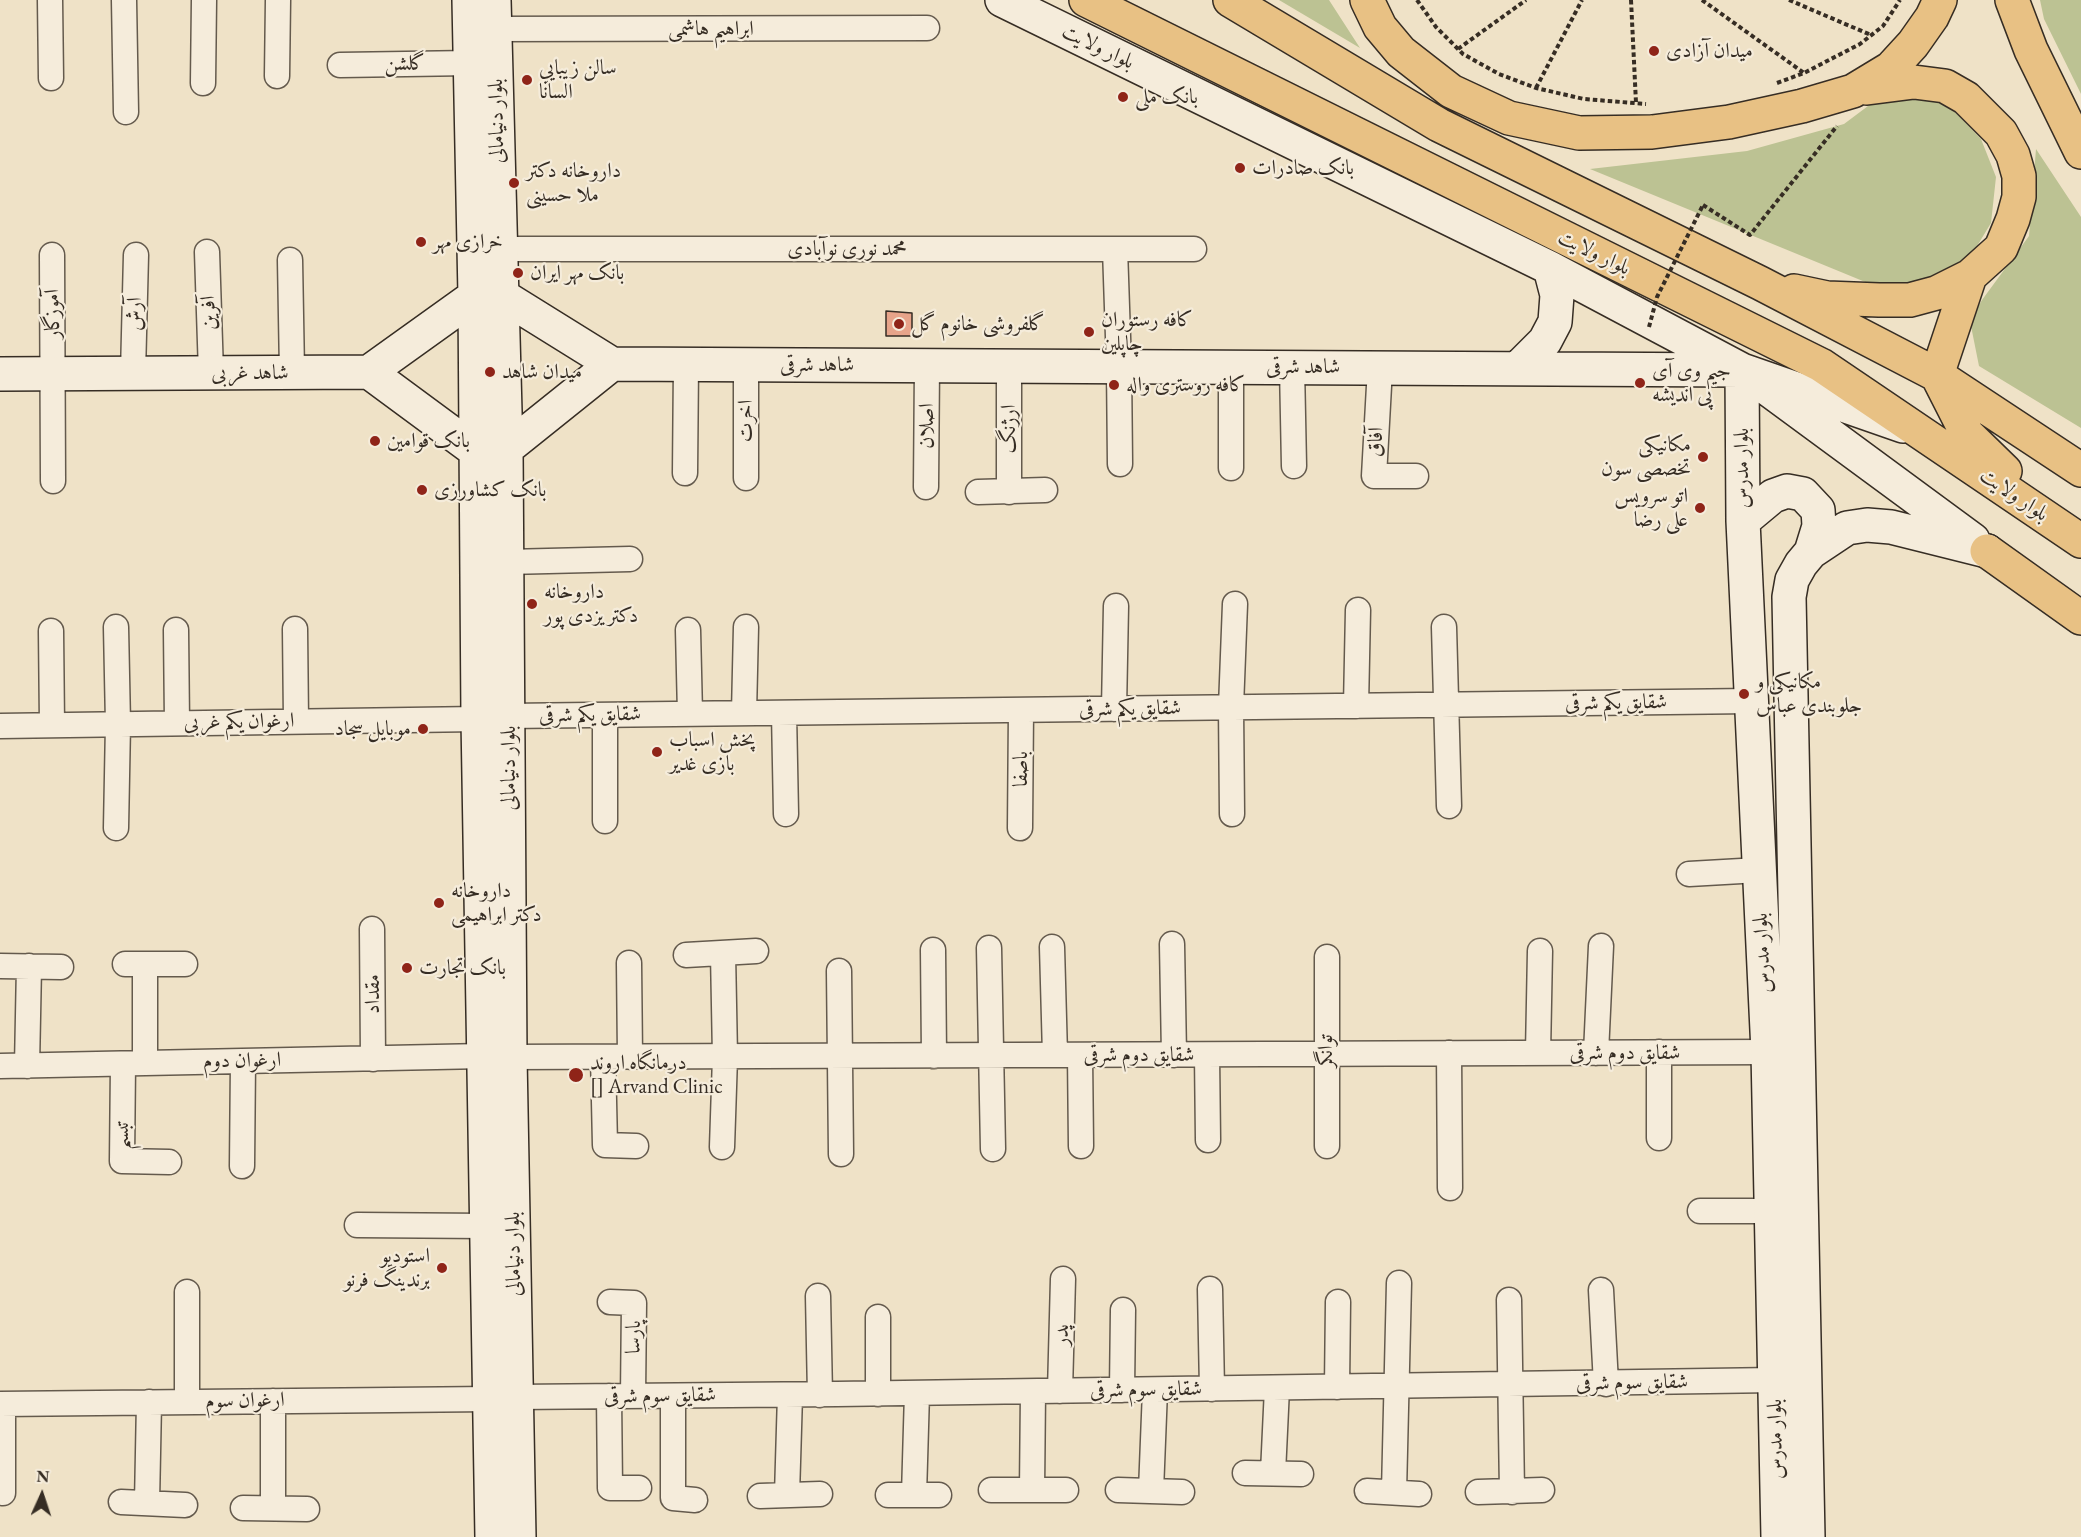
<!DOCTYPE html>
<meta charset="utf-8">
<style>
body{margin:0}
#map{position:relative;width:2081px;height:1537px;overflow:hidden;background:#efe2c7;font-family:"EB Garamond",serif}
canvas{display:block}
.north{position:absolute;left:12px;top:1465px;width:60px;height:60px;-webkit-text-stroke:4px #f5ecdb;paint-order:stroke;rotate:3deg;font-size:16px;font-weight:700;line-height:24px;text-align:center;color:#362d24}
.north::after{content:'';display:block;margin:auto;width:21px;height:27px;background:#362d24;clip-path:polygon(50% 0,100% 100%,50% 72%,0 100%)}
</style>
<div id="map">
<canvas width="2081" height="1537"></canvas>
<div class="north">N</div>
</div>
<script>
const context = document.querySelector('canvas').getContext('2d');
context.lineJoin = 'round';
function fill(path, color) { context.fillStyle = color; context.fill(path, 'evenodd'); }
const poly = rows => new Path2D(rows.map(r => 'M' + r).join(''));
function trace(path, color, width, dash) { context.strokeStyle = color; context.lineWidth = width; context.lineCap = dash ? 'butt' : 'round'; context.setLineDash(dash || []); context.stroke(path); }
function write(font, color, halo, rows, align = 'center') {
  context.font = font + ' "EB Garamond",Amiri,serif'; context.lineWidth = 4.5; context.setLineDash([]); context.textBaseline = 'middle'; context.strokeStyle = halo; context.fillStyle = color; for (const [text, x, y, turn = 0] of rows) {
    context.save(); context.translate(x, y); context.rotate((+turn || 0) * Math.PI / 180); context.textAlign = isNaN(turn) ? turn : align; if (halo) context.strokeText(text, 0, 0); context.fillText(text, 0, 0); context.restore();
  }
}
fill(poly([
 [1279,0,1329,0,1360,48],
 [2040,0,2081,0,2081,94,2044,19],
 [1927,96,1955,112,1981,139,1996,177,1991,223,1968,261,1935,281,1875,286,1590,169,1747,151,1844,124,1880,97],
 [2036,149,2081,217,2081,428,1979,366,1970,321,1982,300,2029,236]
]), '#bcc293');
const building = poly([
 [886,311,912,313,912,336,886,336,886,311]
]);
fill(building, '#e7a48a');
trace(building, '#362d24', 1.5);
const street = poly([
 [50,0,51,78],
 [124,0,126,112],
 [495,29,927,28],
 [340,65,471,63],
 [277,76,278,0],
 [203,83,204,0],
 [499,249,1194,249],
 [1115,249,1119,366,1120,464],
 [207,252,211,373],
 [52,255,53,481],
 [290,260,292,372],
 [746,364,746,478],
 [1009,366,1009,492],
 [1231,367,1231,468],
 [1292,367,1294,466],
 [1380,368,1374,476,1416,476],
 [133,373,136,255],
 [685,473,686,364],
 [926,487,927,365],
 [978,492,1045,490],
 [507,562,630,559],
 [1444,627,1449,806],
 [295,629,296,721],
 [176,630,177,723],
 [688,630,690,714],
 [51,631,52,725],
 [1356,706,1358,610],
 [1114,709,1116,606],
 [744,713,746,627],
 [784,713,786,814],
 [605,715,605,821],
 [508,716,1751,701],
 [0,726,478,719],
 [1232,814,1231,707,1235,604],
 [116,828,118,724,116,627],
 [1020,828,1021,710],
 [1689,874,1759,870],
 [372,929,373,1059],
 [1172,944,1174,1055],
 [1052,947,1055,1055],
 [989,948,993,1149],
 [933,950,934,1056],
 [686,955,756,951],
 [629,963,630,1057],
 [125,964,185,964],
 [0,966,61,967],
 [839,971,841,1154],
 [1449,1053,1450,1188],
 [1538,1053,1540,951],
 [1596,1053,1601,946],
 [1080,1055,1081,1146],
 [1207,1055,1208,1140],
 [510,1057,1768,1052],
 [603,1057,605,1145,636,1146],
 [145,1063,145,964],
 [123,1064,122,1161,169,1162],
 [0,1066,484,1056],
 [27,1066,29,966],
 [1659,1138,1659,1052],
 [1327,1146,1327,957],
 [722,1147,725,1057,723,953],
 [242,1166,243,1061],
 [1700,1211,1771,1211],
 [357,1225,487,1226],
 [1210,1289,1212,1389],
 [1601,1290,1606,1384],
 [818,1296,820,1395],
 [1509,1300,1512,1492],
 [610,1302,634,1303,633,1396],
 [1337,1387,1338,1302],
 [1122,1390,1123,1310],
 [1060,1391,1063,1279],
 [878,1394,878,1317],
 [609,1396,610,1488,639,1488],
 [673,1396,673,1498,695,1500],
 [516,1397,837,1394,1775,1380],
 [273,1401,273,1508],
 [187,1402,187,1292],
 [0,1404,490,1399],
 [1245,1473,1301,1474],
 [1273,1473,1277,1388],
 [991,1490,1066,1490],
 [1032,1490,1033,1392],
 [1118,1490,1182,1492],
 [1151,1491,1155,1390],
 [1367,1491,1419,1494],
 [1394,1492,1399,1283],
 [1478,1492,1542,1490],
 [3,1493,3,1404],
 [787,1495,790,1395],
 [888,1495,939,1495],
 [914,1495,917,1393],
 [760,1496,820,1494],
 [121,1502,185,1505],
 [147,1503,149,1402],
 [243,1508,307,1509]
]);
const secondary = poly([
 [469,0,475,296,478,719,492,1537],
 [494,0,506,449,510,1057,519,1537],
 [1002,0,1550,268,1742,370,1973,540],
 [501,295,612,364],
 [612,364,1742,370,1903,426],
 [1518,368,1545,341,1555,322,1557,295,1550,268],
 [1742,370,1743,521,1768,1052,1778,1537],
 [369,372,476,451],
 [0,374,369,372,475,296],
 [506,449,612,364],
 [1743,521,1773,496,1787,491,1803,494,1818,510,1819,526,1811,552],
 [1808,1537,1789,597,1792,580,1801,564,1811,552,1847,528,1867,525,1891,527,1987,551]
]);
const primary = poly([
 [1086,0,1821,365,2081,541],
 [1230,0,1439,125,1760,283,1937,375,2081,470],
 [1367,0,1380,27,1401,52,1451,91,1509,118,1579,133,1652,132,1729,122,1802,106,1853,91,1891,68,1913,44,1932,17,1940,0],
 [2012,0,2031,50,2081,152],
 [1970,276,1937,375,1967,434,2005,471],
 [1794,291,1827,298,1879,300,1910,300,1936,293,1970,276,2001,248,2013,219,2019,197,2019,176,2013,155,2001,133,1966,98,1945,86,1914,82,1867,88],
 [1987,551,2081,618]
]);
trace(street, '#645a4d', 27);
trace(secondary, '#362d24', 36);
trace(primary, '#362d24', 36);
trace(poly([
 [1417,0,1436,27,1463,54,1499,74,1536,88,1584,99,1646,104],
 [1631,0,1636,103],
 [1702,0,1804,73],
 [1789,0,1871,35],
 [1458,49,1526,0],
 [1777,83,1804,73,1860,44,1883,26,1900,0],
 [1536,88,1582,0],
 [1703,205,1750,235,1837,126]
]), '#362d24', 4, [4.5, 3]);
trace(street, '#f5ecdb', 24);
trace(secondary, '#f5ecdb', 33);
trace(primary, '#e8c184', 33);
trace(poly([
 [1649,327,1657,297,1703,205]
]), '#362d24', 4, [4.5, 3]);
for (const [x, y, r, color] of [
 [1654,51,6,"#8f2418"],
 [527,80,6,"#8f2418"],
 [1123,97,6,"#8f2418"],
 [1240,168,6,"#8f2418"],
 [514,183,6,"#8f2418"],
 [421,242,6,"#8f2418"],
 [518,273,6,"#8f2418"],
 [899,324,6,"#8f2418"],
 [1089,332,6,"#8f2418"],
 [490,372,6,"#8f2418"],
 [1640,383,6,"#8f2418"],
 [1114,385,6,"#8f2418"],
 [375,441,6,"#8f2418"],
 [1703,457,6,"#8f2418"],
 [422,490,6,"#8f2418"],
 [1700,508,6,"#8f2418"],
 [532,604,6,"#8f2418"],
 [1744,694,6,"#8f2418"],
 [423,729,6,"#8f2418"],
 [657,752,6,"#8f2418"],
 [439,903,6,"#8f2418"],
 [407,968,6,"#8f2418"],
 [576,1075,8,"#8f2418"],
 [442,1268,6,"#8f2418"]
]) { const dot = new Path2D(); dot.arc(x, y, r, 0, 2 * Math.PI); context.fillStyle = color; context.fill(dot); trace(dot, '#f5ecdb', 2); }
write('21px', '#362d24', '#f5ecdb', [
 ["ابراهیم هاشمی",711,29],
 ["بلوار ولایت",1098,47,26],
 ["گلشن",405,64,-1],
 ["بلوار دنیامالی",497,121,-91],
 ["محمد نوری نوآبادی",847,249],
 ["بلوار ولایت",1594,253,26],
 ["آفرین",209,313,-92],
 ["آموزگار",53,314,-91],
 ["آرش",135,314,-89],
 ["شاهد شرقی",817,365],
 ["شاهد شرقی",1303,367],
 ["شاهد غربی",250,373],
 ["اخرت",746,421,-90],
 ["اصلان",927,426,-90],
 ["ارژنگ",1009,429,-90],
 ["آفاق",1376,442,-87],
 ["بلوار مدرس",1742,468,-90],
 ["بلوار ولایت",2014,495,34],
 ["شقایق یکم شرقی",1616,703,-1],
 ["شقایق یکم شرقی",1130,709,-1],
 ["شقایق یکم شرقی",590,715,-1],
 ["ارغوان یکم غربی",239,722,-1],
 ["بلوار دنیامالی",509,768,-90],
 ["باصفا",1021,769,-90],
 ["بلوار مدرس",1763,953,-93],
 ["مقداد",373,994,-90],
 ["توانگر",1326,1051,-90],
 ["شقایق دوم شرقی",1625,1053],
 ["شقایق دوم شرقی",1139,1055],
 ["ارغوان دوم",242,1061,-1],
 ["تبسم",122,1135,-90],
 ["بلوار دنیامالی",514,1254,-91],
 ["پدر",1062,1335,-89],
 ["پارسا",634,1337,-89],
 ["شقایق سوم شرقی",1632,1383,-1],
 ["شقایق سوم شرقی",1146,1390,-1],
 ["شقایق سوم شرقی",660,1396,-1],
 ["ارغوان سوم",245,1401,-1],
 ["بلوار مدرس",1776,1439,-91]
]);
write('21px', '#362d24', '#f5ecdb', [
 ["میدان آزادی",1666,51],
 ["سالن زيبايي",539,68],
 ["السانا",539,92],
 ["بانک ملی",1135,97],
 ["بانک صادرات",1252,168],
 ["داروخانه دکتر",526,171],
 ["ملا حسینی",526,195],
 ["خرازی مهر",433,242],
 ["بانک مهر ایران",530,273],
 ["کافه رستوران",1101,320],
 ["چاپلین",1101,344],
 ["گلفروشی خانوم گل",911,324],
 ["جیم وی آی",1652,371],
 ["پی اندیشه",1652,395],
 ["میدان شاهد",502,372],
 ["کافه روستری واله",1126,385],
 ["بانک قوامین",387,441],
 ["مکانیکی",1691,445,"right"],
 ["تخصصی سون",1691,469,"right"],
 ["بانک کشاورزی",434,490],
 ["اتو سرویس",1688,496,"right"],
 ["علی رضا",1688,520,"right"],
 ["داروخانه",544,592],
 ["دکتر یزدی پور",544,616],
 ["مکانیکی و",1756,682],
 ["جلوبندی عباس",1756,706],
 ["موبایل سجاد",411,729,"right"],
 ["پخش اسباب",669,740],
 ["بازی غدیر",669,764],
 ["داروخانه",451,891],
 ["دکتر ابراهیمی",451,915],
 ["بانک تجارت",419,968],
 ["درمانگاه اروند",590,1063],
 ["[] Arvand Clinic",590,1087],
 ["استودیو",430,1256,"right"],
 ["برندینگ فرنو",430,1280,"right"]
], 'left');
</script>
